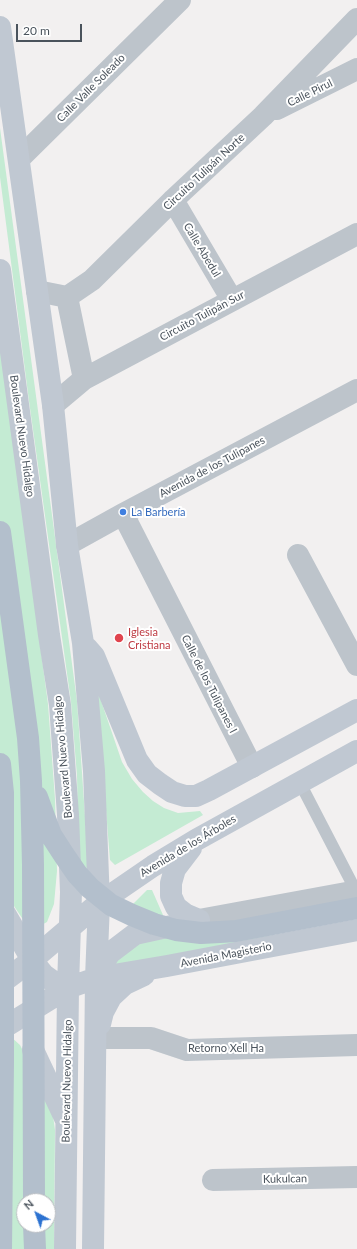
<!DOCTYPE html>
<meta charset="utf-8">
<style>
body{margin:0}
#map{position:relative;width:357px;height:1249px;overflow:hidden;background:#f2f0f0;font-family:Lato,sans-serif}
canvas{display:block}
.north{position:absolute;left:16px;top:1193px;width:40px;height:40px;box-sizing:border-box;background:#fff;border:1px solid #b7babe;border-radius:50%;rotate:319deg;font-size:11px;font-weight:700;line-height:16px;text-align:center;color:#4a535c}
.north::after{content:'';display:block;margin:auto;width:14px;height:18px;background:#2c72d1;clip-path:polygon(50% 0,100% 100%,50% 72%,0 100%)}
.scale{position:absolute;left:16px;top:24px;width:66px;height:18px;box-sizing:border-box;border:2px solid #4a535c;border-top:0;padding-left:5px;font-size:12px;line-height:14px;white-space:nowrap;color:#4a535c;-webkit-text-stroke:3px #fff;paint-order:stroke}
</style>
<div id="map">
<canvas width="357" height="1249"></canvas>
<div class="north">N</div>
<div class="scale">20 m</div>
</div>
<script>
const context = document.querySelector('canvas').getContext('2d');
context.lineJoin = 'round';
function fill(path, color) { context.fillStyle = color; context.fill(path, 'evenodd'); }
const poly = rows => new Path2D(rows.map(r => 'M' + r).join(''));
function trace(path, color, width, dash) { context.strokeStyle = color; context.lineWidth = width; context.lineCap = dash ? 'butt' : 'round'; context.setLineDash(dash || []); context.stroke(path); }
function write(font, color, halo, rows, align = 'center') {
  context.font = font + ' Lato,sans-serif'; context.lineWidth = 4; context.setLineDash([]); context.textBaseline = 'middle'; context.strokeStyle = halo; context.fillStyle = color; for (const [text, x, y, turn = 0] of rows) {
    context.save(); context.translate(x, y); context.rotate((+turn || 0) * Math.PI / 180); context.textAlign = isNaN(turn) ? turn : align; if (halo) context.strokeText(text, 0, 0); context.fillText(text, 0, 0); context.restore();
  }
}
fill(poly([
 [0,128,77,701,88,859,86,874,79,870,77,776,71,702,29,401,0,177],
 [0,342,48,704,55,799,57,871,54,904,47,922,38,927,24,921,0,885],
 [96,686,122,762,132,779,143,792,153,801,164,808,178,813,200,811,203,815,115,865,110,860],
 [147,890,152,890,163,915,159,918,121,916],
 [288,935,116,966,113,956,154,937],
 [10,1036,20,1045,40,1084,53,1116,55,1130,54,1249,0,1249],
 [24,1201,48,1201,48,1225,24,1225]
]), '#c4ebd3');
trace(poly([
 [300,783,356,891]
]), '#bdc4cb', 12);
trace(poly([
 [277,109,357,69],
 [19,159,180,0],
 [173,200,232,300],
 [37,291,67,297,92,280,173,200,263,116,357,19],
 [67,297,84,379],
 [53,405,84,379,357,234],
 [123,514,252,767],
 [67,545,123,514,357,390],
 [298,555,357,665],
 [199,920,357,891],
 [96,1038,151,1038,187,1050,357,1045],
 [213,1180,357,1177]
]), '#bdc4cb', 22);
trace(poly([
 [0,27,53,405,67,545,83,643,94,771,99,903,96,978,93,1249],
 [0,270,49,635,60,705,68,815,71,892,68,988,65,1249],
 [87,648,94,656,137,760,147,774,160,784,172,792,185,796,196,796,209,790,357,710],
 [191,848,175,869,171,883,171,896,176,907,185,914,199,920],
 [0,905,32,960,44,975,51,980,68,988],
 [97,975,102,965,110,953,135,934,199,920],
 [0,984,32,960,99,903,153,866,196,840,357,751],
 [100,1024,103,1012,111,997,125,984,144,975],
 [0,1030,68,988,96,978,167,966,357,930],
 [33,1050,65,1118]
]), '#c0c8d2', 22);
trace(poly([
 [34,1225,35,1249]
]), '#b3bfcc', 22);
trace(poly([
 [0,532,28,738,31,781,33,865,34,1201],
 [0,764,3,793,3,1062,1,1249],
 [37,797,51,835,64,855,77,874,90,888,111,905,132,915,154,924,176,930,201,933,220,932,236,931,357,908]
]), '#b3bfcc', 22);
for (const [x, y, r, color] of [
 [123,512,4,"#3f7fe0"],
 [119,638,5,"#e0444e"]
]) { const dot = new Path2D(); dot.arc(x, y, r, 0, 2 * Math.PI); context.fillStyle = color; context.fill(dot); trace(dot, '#fff', 1.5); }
write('11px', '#4a535c', '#fff', [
 ["Calle Valle Soleado",91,88,-45],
 ["Calle Pirul",310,93,-26],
 ["Circuito Tulipán Norte",204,172,-43],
 ["Calle Abedul",202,250,59],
 ["Circuito Tulipán Sur",202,316,-28],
 ["Boulevard Nuevo Hidalgo",22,436,82],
 ["Avenida de los Tulipanes",212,467,-28],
 ["Calle de los Tulipanes I",209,684,63],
 ["Boulevard Nuevo Hidalgo",63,757,-95],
 ["Avenida de los Árboles",188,846,-31],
 ["Avenida Magisterio",226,955,-11],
 ["Retorno Xell Ha",226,1048],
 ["Boulevard Nuevo Hidalgo",67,1081,-89],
 ["Kukulcan",285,1179,-1]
]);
write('11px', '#366cbe', '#fff', [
 ["La Barbería",131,512]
], 'left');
write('11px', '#be3a42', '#fff', [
 ["Iglesia",128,632],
 ["Cristiana",128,645]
], 'left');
</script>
